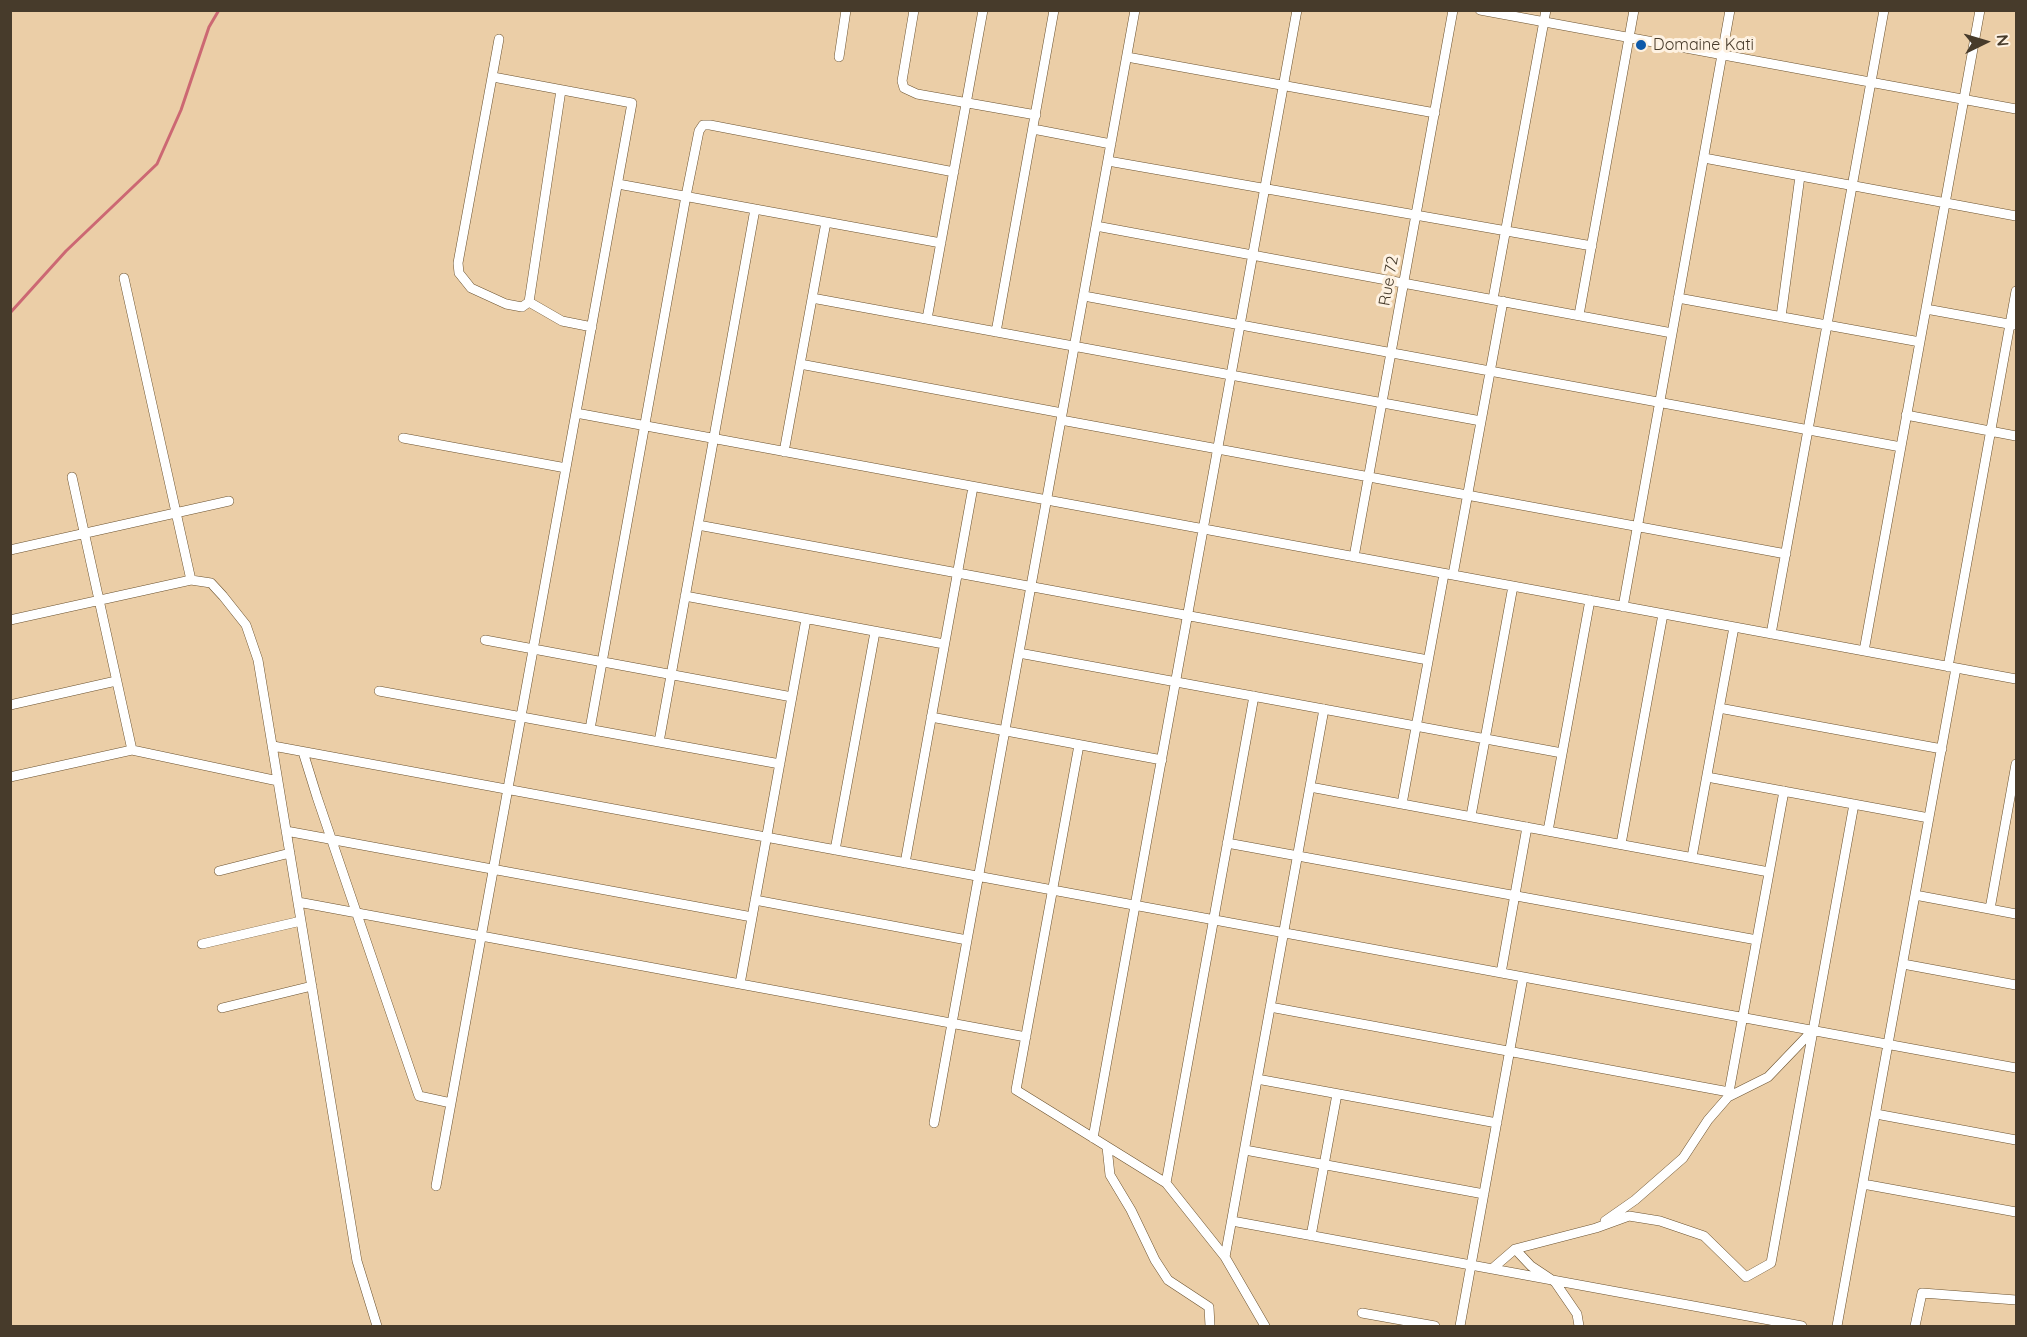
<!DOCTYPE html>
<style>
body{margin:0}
#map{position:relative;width:2027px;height:1337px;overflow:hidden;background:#ebcea7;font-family:Quicksand,sans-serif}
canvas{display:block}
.frame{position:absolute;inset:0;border:12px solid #473b2b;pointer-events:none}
.north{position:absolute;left:1955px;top:12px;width:60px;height:60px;-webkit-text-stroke:4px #fef2e2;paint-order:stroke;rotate:85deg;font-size:16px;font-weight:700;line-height:24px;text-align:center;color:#473b2b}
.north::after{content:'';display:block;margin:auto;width:21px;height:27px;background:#473b2b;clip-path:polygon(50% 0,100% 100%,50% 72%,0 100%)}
</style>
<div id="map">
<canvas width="2027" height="1337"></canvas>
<div class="frame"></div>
<div class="north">N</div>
</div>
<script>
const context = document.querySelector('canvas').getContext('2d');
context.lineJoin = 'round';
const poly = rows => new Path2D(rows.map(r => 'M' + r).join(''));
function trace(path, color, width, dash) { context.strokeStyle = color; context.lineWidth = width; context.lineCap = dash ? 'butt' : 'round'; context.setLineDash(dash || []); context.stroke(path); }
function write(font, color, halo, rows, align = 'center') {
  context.font = font + ' Quicksand,sans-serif'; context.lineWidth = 6; context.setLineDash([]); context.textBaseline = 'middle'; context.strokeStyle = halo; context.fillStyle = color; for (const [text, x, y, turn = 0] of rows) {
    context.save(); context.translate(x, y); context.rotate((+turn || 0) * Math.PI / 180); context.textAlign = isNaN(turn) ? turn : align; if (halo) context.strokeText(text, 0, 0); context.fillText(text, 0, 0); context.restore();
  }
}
trace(poly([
 [10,313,66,251,157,164,181,110,209,27,219,10]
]), '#cc6873', 3);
const street = poly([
 [914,10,902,81,904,88,917,94,1036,115],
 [1480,10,2016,109],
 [499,39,458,263,459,273,471,288,506,304,522,307,529,302,561,90],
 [839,57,846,10],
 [1127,57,1435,113],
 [1033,129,1111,144],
 [1704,158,2016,216],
 [1108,161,1592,246],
 [618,184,941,243],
 [1096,226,1672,333],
 [124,278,191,580],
 [1084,296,1901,447],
 [812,298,1481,421],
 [1678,298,1920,342],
 [1493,299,1546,10],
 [529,302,562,321,592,327],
 [1926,309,2014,325],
 [1579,315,1634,10],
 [1781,317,1800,176],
 [927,319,983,10],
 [996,332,1054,10],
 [800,364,1062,413],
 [576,413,2016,679],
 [1906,415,2016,436],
 [1061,420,1786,554],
 [403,438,566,468],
 [784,452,826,222],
 [72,477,132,750],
 [698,525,1428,660],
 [10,550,229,501],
 [1354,557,1453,10],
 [1453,575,1503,301],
 [685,596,944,644],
 [1623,607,1730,10],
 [10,620,191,580,211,583,223,596,246,625,258,660,357,1261,377,1326],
 [1771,634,1884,10],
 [485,640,792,697],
 [1864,651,1980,10],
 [1019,653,1562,753],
 [1948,667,2016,291],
 [379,691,780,764],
 [10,705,116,681],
 [1719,708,1942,749],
 [931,717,1162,760],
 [590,729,686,196,699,131,703,125,710,125,954,172],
 [659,742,755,209],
 [1079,745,1016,1090,1166,1183,1225,1257,1265,1326],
 [273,746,2016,1068],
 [303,752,317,797,419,1096,451,1103],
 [10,777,132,750,278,781],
 [1707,777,1929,818],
 [1310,787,1769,872],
 [1402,804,1444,574],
 [1471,816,1513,586],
 [286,831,752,917],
 [1548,831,1590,600],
 [1227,843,1757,940],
 [1621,844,1663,614],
 [835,850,875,632],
 [1692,857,1734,627],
 [905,863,973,487],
 [219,871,290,853],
 [1915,895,2016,914],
 [755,900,967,940],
 [298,902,1026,1037],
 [1990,909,2016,764],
 [202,944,301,921],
 [1903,964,2016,985],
 [1501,973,1527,827],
 [740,984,806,619],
 [1270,1007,1729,1092,1784,791],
 [222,1008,312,986],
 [1257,1079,1497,1123],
 [1876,1114,2016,1140],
 [934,1123,1135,10],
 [1093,1138,1297,10],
 [1107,1147,1110,1175,1131,1210,1155,1260,1168,1280,1209,1307,1210,1326],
 [1245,1150,1484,1194],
 [1166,1183,1254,696],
 [1863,1184,2016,1212],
 [436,1186,632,103,493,77],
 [1232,1221,1802,1326],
 [1605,1221,1635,1200,1683,1158,1708,1120,1728,1097,1768,1077,1813,1030],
 [1311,1236,1337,1094],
 [1515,1249,1531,1266,1555,1282,1577,1314,1579,1326],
 [1225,1257,1324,709],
 [1493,1268,1515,1249,1596,1228,1629,1216,1660,1221,1704,1236,1746,1277,1771,1263,1854,804],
 [1362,1313,1435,1326],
 [1460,1326,1523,977],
 [1837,1326,1956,668],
 [1915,1326,1922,1293,2016,1300]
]);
trace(street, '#6b522f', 10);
trace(street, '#fff', 9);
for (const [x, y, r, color] of [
 [1641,45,6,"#0f5aa9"]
]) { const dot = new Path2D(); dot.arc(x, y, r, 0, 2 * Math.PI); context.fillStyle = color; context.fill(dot); trace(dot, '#fef2e2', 2); }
write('16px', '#473b2b', '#fef2e2', [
 ["Domaine Kati",1653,45]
], 'left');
write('16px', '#473b2b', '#fef2e2', [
 ["Rue 72",1389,281,-80]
]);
</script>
